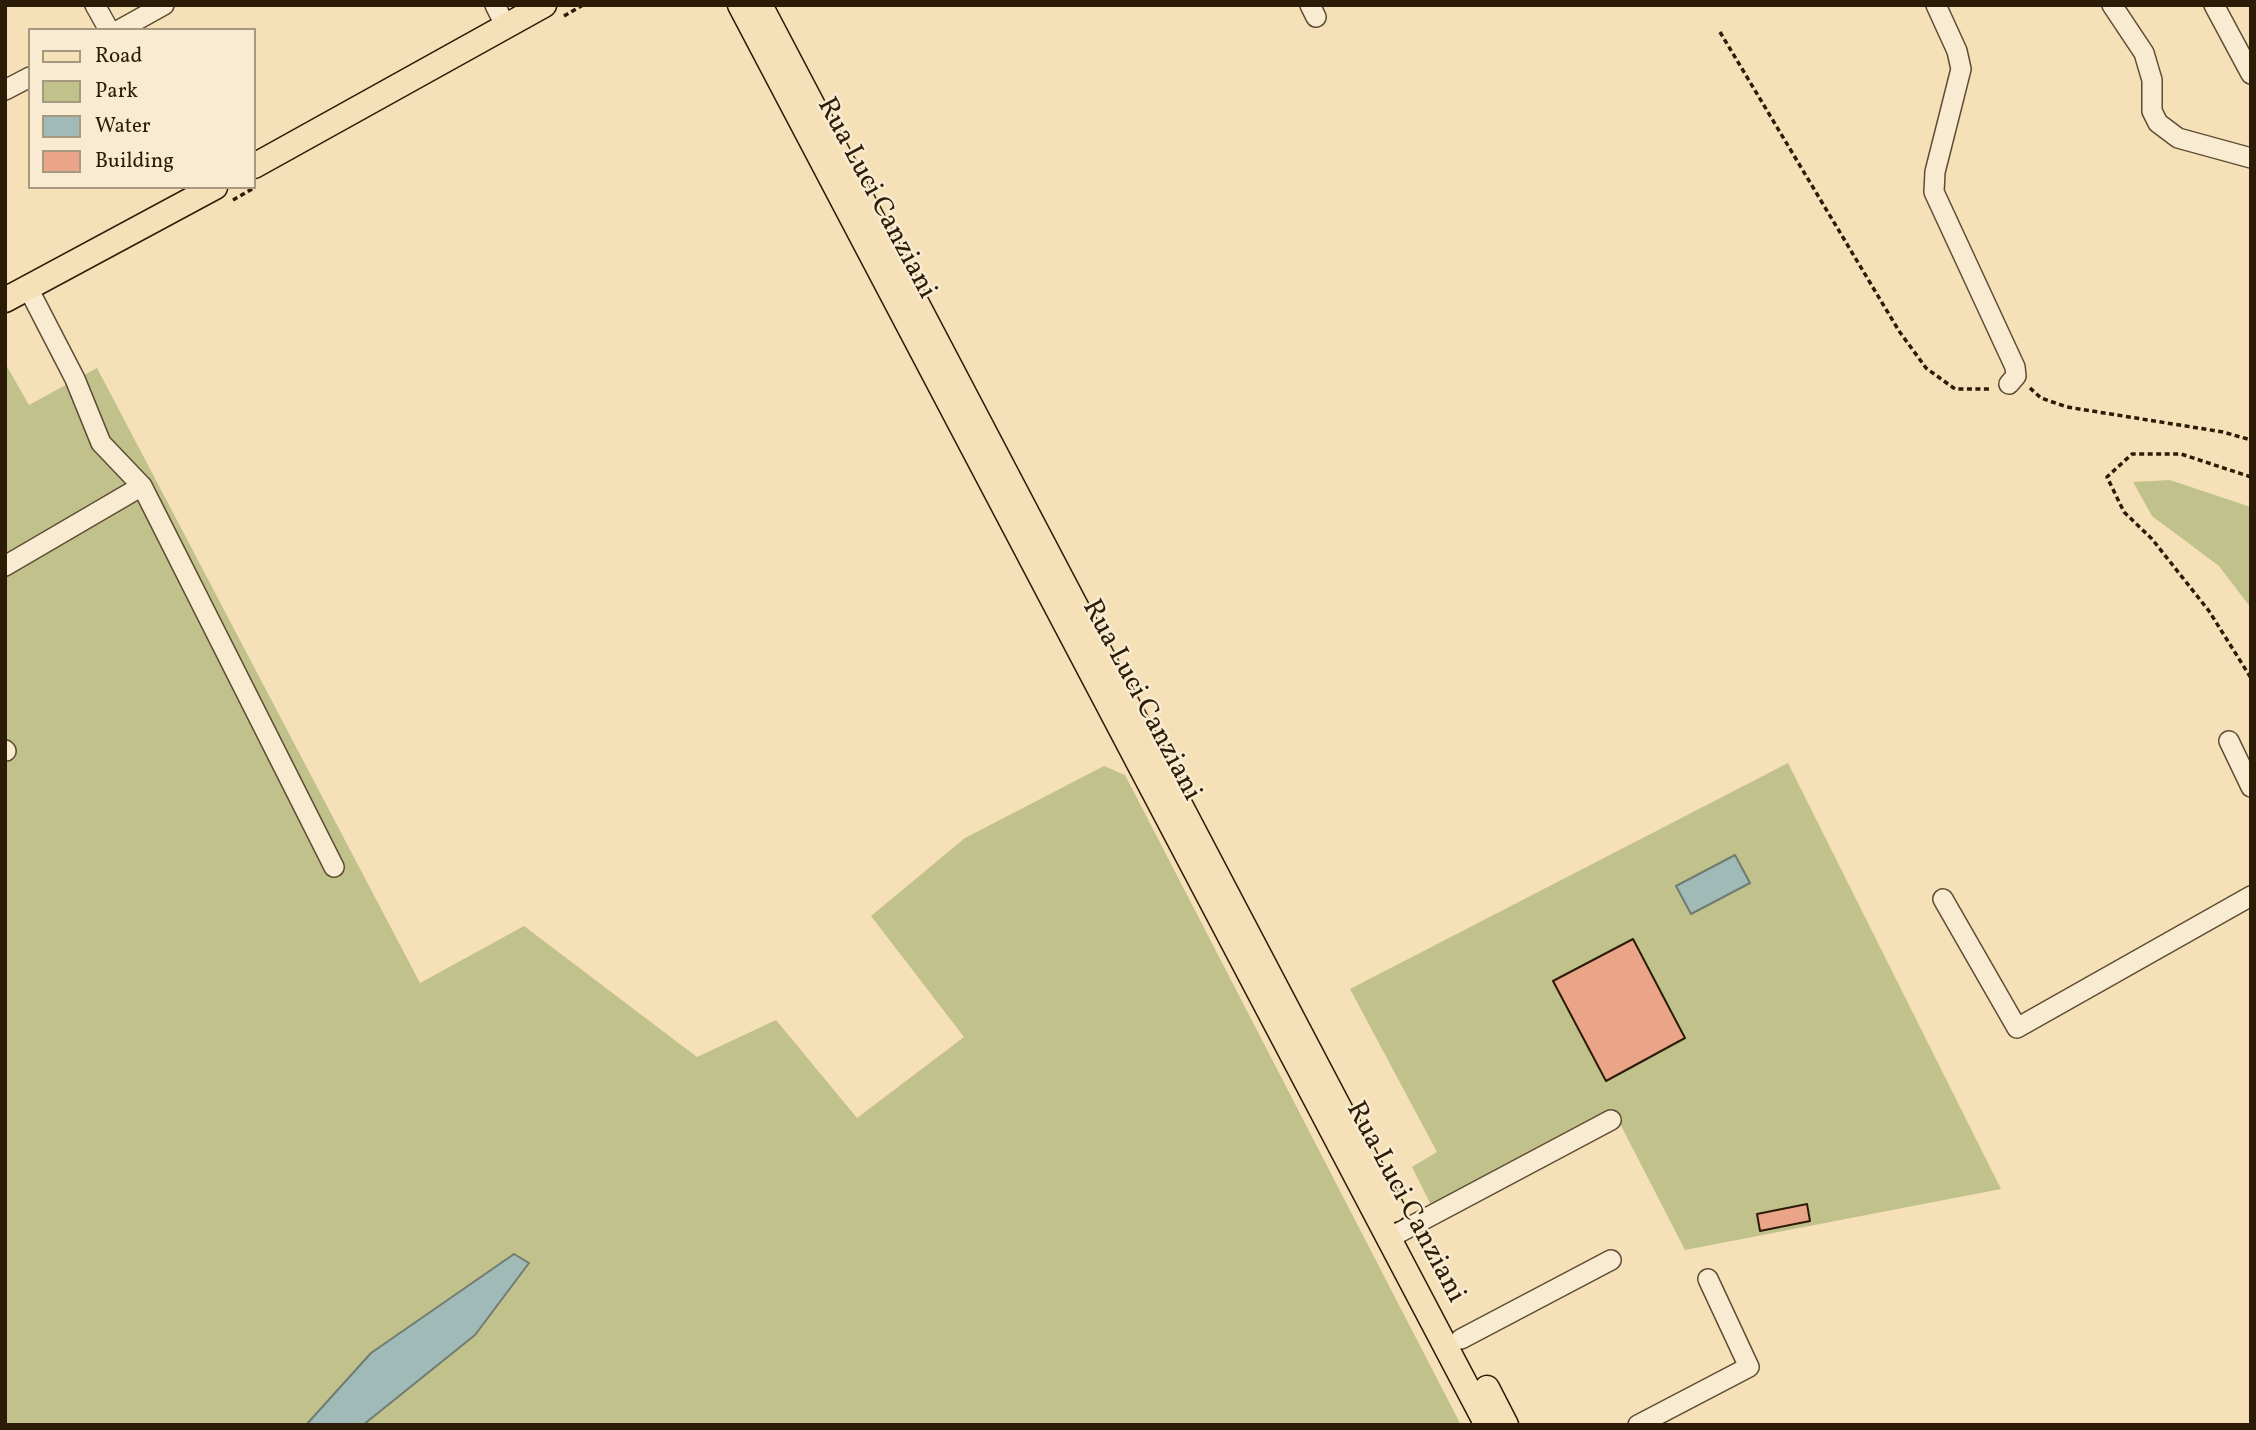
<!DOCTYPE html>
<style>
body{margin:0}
#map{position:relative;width:2256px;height:1430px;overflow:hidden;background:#f6e0b8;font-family:Vollkorn,serif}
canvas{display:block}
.frame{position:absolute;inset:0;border:7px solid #2c1c07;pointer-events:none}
.legend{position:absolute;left:28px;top:28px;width:228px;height:161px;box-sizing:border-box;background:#f9ebd1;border:2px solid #a79880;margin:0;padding:9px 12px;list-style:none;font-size:21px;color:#2c1c07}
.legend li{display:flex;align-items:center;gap:14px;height:35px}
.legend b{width:35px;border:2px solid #a79880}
</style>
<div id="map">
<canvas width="2256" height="1430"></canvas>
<div class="frame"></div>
<ul class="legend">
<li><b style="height:9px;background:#f6e0b8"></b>Road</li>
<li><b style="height:19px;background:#c1c18b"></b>Park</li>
<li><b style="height:19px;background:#a0bbb7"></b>Water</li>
<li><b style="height:19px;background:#eaa589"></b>Building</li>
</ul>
</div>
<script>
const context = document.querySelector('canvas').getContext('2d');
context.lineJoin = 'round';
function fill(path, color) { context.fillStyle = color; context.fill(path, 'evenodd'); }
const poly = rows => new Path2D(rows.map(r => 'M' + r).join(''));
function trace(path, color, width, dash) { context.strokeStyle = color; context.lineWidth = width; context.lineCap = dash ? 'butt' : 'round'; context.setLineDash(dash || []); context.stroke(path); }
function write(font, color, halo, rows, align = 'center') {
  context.font = font + ' Vollkorn,serif'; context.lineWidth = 5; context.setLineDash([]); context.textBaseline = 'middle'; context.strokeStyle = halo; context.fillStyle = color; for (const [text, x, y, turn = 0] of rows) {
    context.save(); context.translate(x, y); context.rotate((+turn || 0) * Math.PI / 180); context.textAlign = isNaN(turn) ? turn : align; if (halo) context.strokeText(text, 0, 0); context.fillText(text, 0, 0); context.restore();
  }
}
fill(poly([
 [5,363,29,405,97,368,420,983,524,926,697,1057,776,1020,857,1118,964,1037,871,916,965,838,1104,766,1125,775,1461,1425,363,1425,475,1334,529,1264,514,1254,371,1353,306,1425,5,1425],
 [2170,480,2251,507,2251,608,2219,566,2152,516,2133,482],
 [1788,763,2001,1189,1685,1250,1614,1112,1431,1205,1412,1167,1437,1152,1350,989]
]), '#c1c18b');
const water = poly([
 [1735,855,1750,883,1691,914,1676,886,1735,855],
 [514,1254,529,1263,475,1335,363,1425,306,1425,371,1353,514,1254]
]);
fill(water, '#a0bbb7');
trace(water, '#727b71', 2);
const building = poly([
 [1633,939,1685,1038,1606,1081,1553,981,1633,939],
 [1807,1204,1810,1221,1760,1231,1757,1214,1807,1204]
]);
fill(building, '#eaa589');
trace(building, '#2c1c07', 2);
const minor = poly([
 [95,5,109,30],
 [495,5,506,27],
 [1310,5,1316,17],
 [1936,5,1957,51,1961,69,1935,172,1934,192,2015,367,2016,376,2009,384],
 [2112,5,2144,53,2152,80,2152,111,2158,123,2178,138,2251,158],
 [2214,5,2251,74],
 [119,30,164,5],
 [5,90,30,77],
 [28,288,75,379,101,443,142,486,334,867],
 [5,566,142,486],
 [2229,741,2251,787],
 [5,750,6,751],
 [1943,899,2017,1028,2251,896],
 [1389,1238,1611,1120],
 [1461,1339,1611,1260],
 [1638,1425,1749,1367,1708,1279]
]);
const major = poly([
 [740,5,1487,1425],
 [760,5,1393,1210],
 [254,166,544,5],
 [5,300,215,187],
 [1487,1388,1506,1425]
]);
trace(minor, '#5e4d33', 22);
trace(major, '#2c1c07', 27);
trace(poly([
 [564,16,583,5],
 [1720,32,1899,331,1926,368,1955,389,1992,389],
 [233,200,254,188],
 [2030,388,2041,398,2067,407,2223,432,2251,440],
 [2251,477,2181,454,2132,454,2107,477,2124,512,2152,539,2209,611,2251,678]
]), '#2c1c07', 3.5, [5, 3.5]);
trace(minor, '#f9ebd1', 19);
trace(major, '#f6e0b8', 24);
write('28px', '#2c1c07', '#f9ebd1', [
 ["Rua Luci Canziani",875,199,62],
 ["Rua Luci Canziani",1140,701,62],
 ["Rua Luci Canziani",1404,1203,62]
]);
</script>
